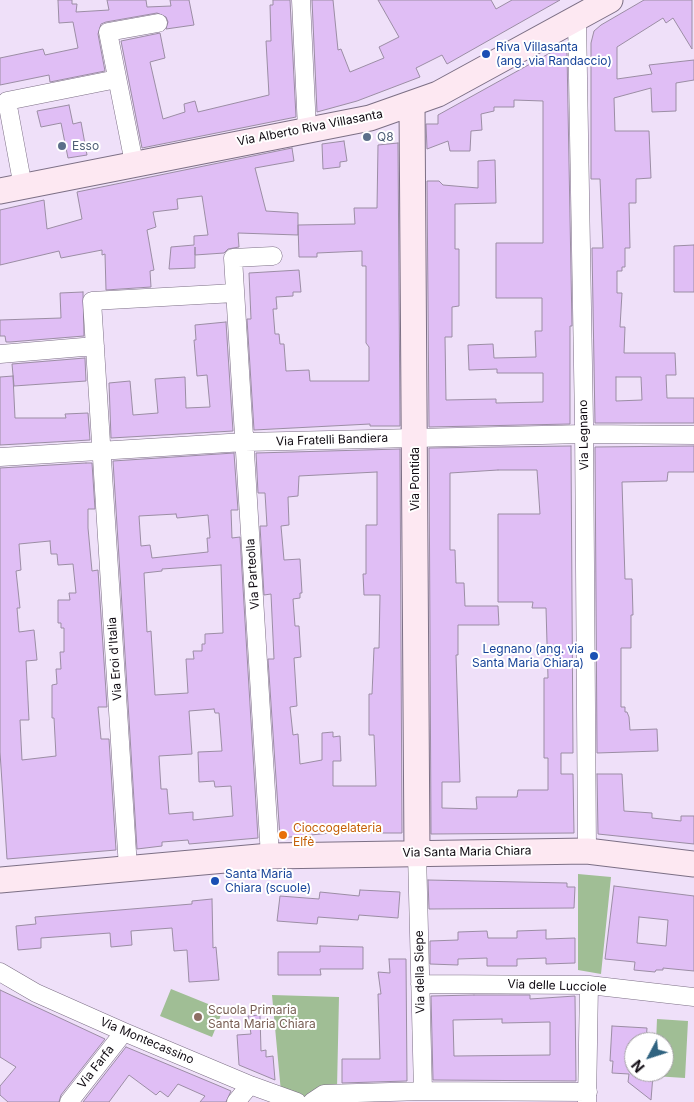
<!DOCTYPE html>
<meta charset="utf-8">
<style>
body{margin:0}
#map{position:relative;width:694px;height:1102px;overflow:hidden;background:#efe0f9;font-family:Inter,sans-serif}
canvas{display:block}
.north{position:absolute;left:624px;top:1032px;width:50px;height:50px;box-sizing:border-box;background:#fff;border:1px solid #9f9da0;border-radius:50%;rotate:230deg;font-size:14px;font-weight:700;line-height:20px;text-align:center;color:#0f0a11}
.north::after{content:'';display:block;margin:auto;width:18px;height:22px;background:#306380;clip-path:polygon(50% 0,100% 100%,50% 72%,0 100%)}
</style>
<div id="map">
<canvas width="694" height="1102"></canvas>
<div class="north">N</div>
</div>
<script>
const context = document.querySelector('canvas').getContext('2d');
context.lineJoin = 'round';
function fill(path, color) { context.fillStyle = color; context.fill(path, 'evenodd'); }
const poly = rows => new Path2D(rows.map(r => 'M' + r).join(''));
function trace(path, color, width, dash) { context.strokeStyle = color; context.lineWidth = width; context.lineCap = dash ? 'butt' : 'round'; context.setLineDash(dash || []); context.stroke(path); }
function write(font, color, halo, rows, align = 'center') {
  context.font = font + ' Inter,sans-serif'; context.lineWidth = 4; context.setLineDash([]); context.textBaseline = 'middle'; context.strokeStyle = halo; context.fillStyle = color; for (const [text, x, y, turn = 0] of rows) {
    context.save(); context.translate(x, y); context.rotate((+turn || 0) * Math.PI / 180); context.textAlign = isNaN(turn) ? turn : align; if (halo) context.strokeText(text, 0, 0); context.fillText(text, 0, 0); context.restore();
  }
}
fill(poly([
 [578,874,611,877,601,974,578,970],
 [171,989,223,1010,212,1037,160,1016],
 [272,995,339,997,337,1088,306,1100,281,1092],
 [657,1019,688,1021,685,1078,654,1076,654,1072,664,1072,664,1042,656,1042]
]), '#a0be95');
const building = poly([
 [58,0,72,0,72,4,77,4,76,12,109,10,107,0,146,0,147,7,171,6,170,0,189,0,194,25,166,29,168,22,166,17,157,13,106,22,101,24,98,34,105,71,50,82,49,75,0,85,0,58,43,49,45,55,78,48,73,22,59,23,58,0],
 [273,0,290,0,296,117,142,148,121,41,160,33,165,58,150,62,163,119,185,112,184,104,195,101,198,112,269,95,266,41,271,41,270,5,273,5,273,0],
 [312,0,333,0,338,50,341,49,350,72,384,58,379,47,399,37,378,0,491,0,496,9,512,0,560,0,447,64,442,55,416,68,420,77,357,101,317,112,312,0],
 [644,0,692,0,692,49,673,18,666,23,663,18,617,47,617,79,652,74,649,65,694,60,694,80,676,83,676,111,652,112,651,88,614,98,615,131,649,131,651,178,636,179,636,203,629,203,630,248,625,248,625,267,622,267,622,271,617,271,617,293,622,293,620,327,625,327,624,353,675,353,676,375,666,375,667,398,694,398,694,423,595,423,592,248,603,248,600,179,591,179,591,43,594,31,601,25,644,0],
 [616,377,641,377,642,400,616,401,616,377],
 [559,48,567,53,572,326,570,326,570,424,429,427,427,181,439,181,443,185,478,188,478,161,495,160,496,203,455,204,455,249,459,249,459,306,452,307,452,337,445,337,446,400,496,399,496,403,543,402,543,373,497,373,497,369,469,370,468,345,493,344,494,358,536,357,535,331,542,331,542,298,496,298,496,243,543,243,543,101,514,100,514,107,494,107,494,111,481,114,482,130,471,131,470,151,450,151,448,141,427,149,426,124,438,124,438,115,559,48],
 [69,105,73,124,81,122,87,155,68,158,61,123,41,127,37,111,69,105],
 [344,141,347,161,340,162,340,167,323,169,322,144,344,141],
 [398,143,400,426,370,426,370,424,254,430,247,319,251,319,249,273,299,270,301,292,293,292,293,296,276,297,277,309,273,309,275,334,279,334,280,344,284,344,286,371,309,370,310,381,369,381,369,347,366,343,366,266,362,266,362,251,317,253,317,257,299,257,298,225,355,224,354,208,377,208,378,145,398,143],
 [292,148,294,161,255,168,266,211,298,213,298,235,238,233,239,247,228,249,224,253,195,255,195,247,195,268,169,269,171,247,194,245,194,236,208,235,202,196,177,199,178,209,153,212,156,227,147,230,154,270,150,271,151,287,106,290,105,254,102,255,102,250,61,258,59,251,0,265,0,210,44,200,47,229,82,219,77,192,292,148],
 [694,245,694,292,674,292,674,246,694,245],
 [83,292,84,336,10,342,6,342,5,336,0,336,0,320,61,318,60,293,83,292],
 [226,322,233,431,111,438,109,383,130,381,133,415,158,413,155,379,185,377,186,408,210,407,207,375,197,376,194,340,196,340,195,325,226,322],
 [85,358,86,381,14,386,12,364,85,358],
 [13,376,15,418,66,418,65,414,88,413,90,440,0,445,0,377,13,376],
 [571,446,573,753,561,753,561,774,573,774,574,833,431,834,429,448,571,446],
 [498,470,537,470,540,514,498,514,498,602,533,602,532,608,546,608,548,678,544,678,544,758,548,758,548,790,518,790,517,797,476,797,477,809,442,808,442,782,460,782,456,655,458,655,458,625,499,625,498,606,465,606,464,583,456,583,455,550,450,550,450,473,498,470],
 [694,446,694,472,668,472,667,481,622,482,625,579,632,579,633,615,631,615,631,648,621,648,621,707,625,707,625,712,627,712,629,717,630,730,657,729,658,751,597,753,595,447,694,446],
 [400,449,402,833,331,833,280,838,268,659,274,659,271,594,264,595,260,526,267,526,265,493,258,493,256,453,400,449],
 [377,472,377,525,366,525,366,574,363,574,364,595,380,595,379,648,374,648,372,694,369,694,369,735,374,735,376,786,333,786,333,761,341,761,340,736,333,737,333,732,322,733,322,760,300,764,298,734,293,735,290,707,297,706,294,658,301,657,299,626,295,626,293,599,300,598,300,593,302,593,300,559,284,560,281,526,289,525,288,497,298,496,299,476,377,472],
 [234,453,238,510,231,510,232,538,240,537,258,838,189,844,188,840,162,842,162,846,137,849,113,461,234,453],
 [176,514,177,518,208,515,210,538,207,538,208,552,152,558,150,545,141,546,139,516,176,514],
 [221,565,223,633,205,634,205,644,202,644,202,651,193,651,194,659,186,659,188,693,155,695,151,631,147,632,144,573,162,571,162,569,221,565],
 [214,709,215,713,219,713,222,751,198,752,199,782,214,781,215,787,231,786,233,816,193,820,193,812,169,814,167,789,161,789,159,756,192,754,189,711,214,709],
 [86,463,92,463,95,509,88,509,88,528,92,571,98,570,107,707,98,707,101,739,109,739,116,850,7,859,0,752,0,468,86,463],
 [50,541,51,554,57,554,58,565,73,564,76,593,69,593,70,600,58,600,58,623,61,623,61,628,64,628,64,652,60,652,61,669,56,669,57,684,52,685,52,718,54,718,56,756,22,760,20,720,29,720,26,661,37,660,34,630,19,632,17,608,20,608,16,571,21,570,19,544,50,541],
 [597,774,622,774,624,811,652,813,652,818,681,821,681,816,694,816,694,844,598,834,597,774],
 [428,880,567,883,567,887,575,887,574,908,429,909,428,880],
 [614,886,694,896,694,971,663,968,663,970,656,970,655,972,634,970,635,962,605,959,614,886],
 [639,917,668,920,666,946,637,943,639,917],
 [360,890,400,892,398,918,359,915,358,920,318,917,317,924,277,921,280,896,319,899,320,892,359,896,360,890],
 [212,899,213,948,216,947,219,980,189,982,187,950,174,951,172,928,131,931,132,945,111,947,110,933,41,938,41,948,18,950,16,926,36,924,35,917,192,904,192,901,212,899],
 [546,930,546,939,575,938,575,963,546,964,546,958,517,959,517,966,487,966,487,958,458,959,458,965,430,964,430,941,458,940,458,932,487,931,488,938,517,938,517,931,546,930],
 [320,946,363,947,363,969,320,969,321,975,278,975,278,952,320,952,320,946],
 [389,959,406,959,407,1081,342,1083,342,1059,380,1059,378,994,381,994,378,972,390,973,389,959],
 [0,990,105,1039,61,1095,59,1102,8,1102,0,1095,0,1086,16,1067,0,1057,0,990],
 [474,995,530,995,530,999,575,996,576,1081,433,1080,431,996,474,995],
 [502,1019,502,1023,550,1022,550,1055,454,1056,453,1020,502,1019],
 [260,1015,261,1051,266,1050,266,1057,273,1056,275,1080,239,1065,237,1035,251,1034,248,1016,260,1015],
 [612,1026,647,1028,646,1042,634,1042,634,1072,647,1072,647,1075,653,1075,651,1100,628,1082,629,1074,612,1073,613,1061,610,1061,612,1026],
 [126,1047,217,1085,231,1091,226,1102,200,1102,205,1096,178,1084,168,1097,160,1091,156,1095,129,1075,109,1102,83,1102,126,1047]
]);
fill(building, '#e0bef5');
trace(building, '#9b8da4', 1);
const street = poly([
 [301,0,307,129],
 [577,19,584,423,587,851],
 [134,163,108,32,158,23],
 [23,187,7,101,117,79],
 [0,354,95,346],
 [0,457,245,442,584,434,694,435],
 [417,853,423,1091],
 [270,856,233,258,273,256],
 [128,868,92,301,235,293],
 [0,972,36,993,124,1032,250,1085,297,1102],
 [420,984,589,985,694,997],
 [69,1102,124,1032],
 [236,1102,250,1085],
 [312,1102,324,1094,423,1091,588,1092],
 [587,1102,589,985]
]);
const secondary = poly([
 [412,105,417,853],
 [0,191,370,118,438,94,610,0],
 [0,880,270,856,587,851,694,864]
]);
trace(street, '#7c6f85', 19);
trace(secondary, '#7c6f85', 27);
trace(street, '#fff', 18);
trace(secondary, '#fde8f2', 25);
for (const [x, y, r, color] of [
 [486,54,5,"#1a4fb4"],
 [367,137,5,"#5c6f8a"],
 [62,146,5,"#5c6f8a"],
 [594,656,5,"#1a4fb4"],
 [283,835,5,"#e8710a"],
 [215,881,5,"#1a4fb4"],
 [198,1017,5,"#8d6e63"]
]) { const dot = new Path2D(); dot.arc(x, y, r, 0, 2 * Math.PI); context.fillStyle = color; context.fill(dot); trace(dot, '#fff', 2); }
write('12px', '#164399', '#fff', [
 ["Riva Villasanta",496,47],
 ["(ang. via Randaccio)",496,61],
 ["Legnano (ang. via",584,649,"right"],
 ["Santa Maria Chiara)",584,663,"right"],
 ["Santa Maria",225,874],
 ["Chiara (scuole)",225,888]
], 'left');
write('12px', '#0f0a11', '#fff', [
 ["Via Alberto Riva Villasanta",310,128,-11],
 ["Via Legnano",584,435,-91],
 ["Via Fratelli Bandiera",332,440,-2],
 ["Via Pontida",415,479,-90],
 ["Via Parteolla",253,574,-94],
 ["Via Eroi d'Italia",115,659,-94],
 ["Via Santa Maria Chiara",467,852,-1],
 ["Via della Siepe",420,972,-91],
 ["Via delle Lucciole",557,986,2],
 ["Via Montecassino",147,1041,23],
 ["Via Farfa",96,1067,-52]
]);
write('12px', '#4e5e75', '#fff', [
 ["Q8",377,137],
 ["Esso",72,146]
], 'left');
write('12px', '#c56008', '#fff', [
 ["Cioccogelateria",293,828],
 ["Elfè",293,842]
], 'left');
write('12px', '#785e54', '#fff', [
 ["Scuola Primaria",208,1010],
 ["Santa Maria Chiara",208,1024]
], 'left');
</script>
